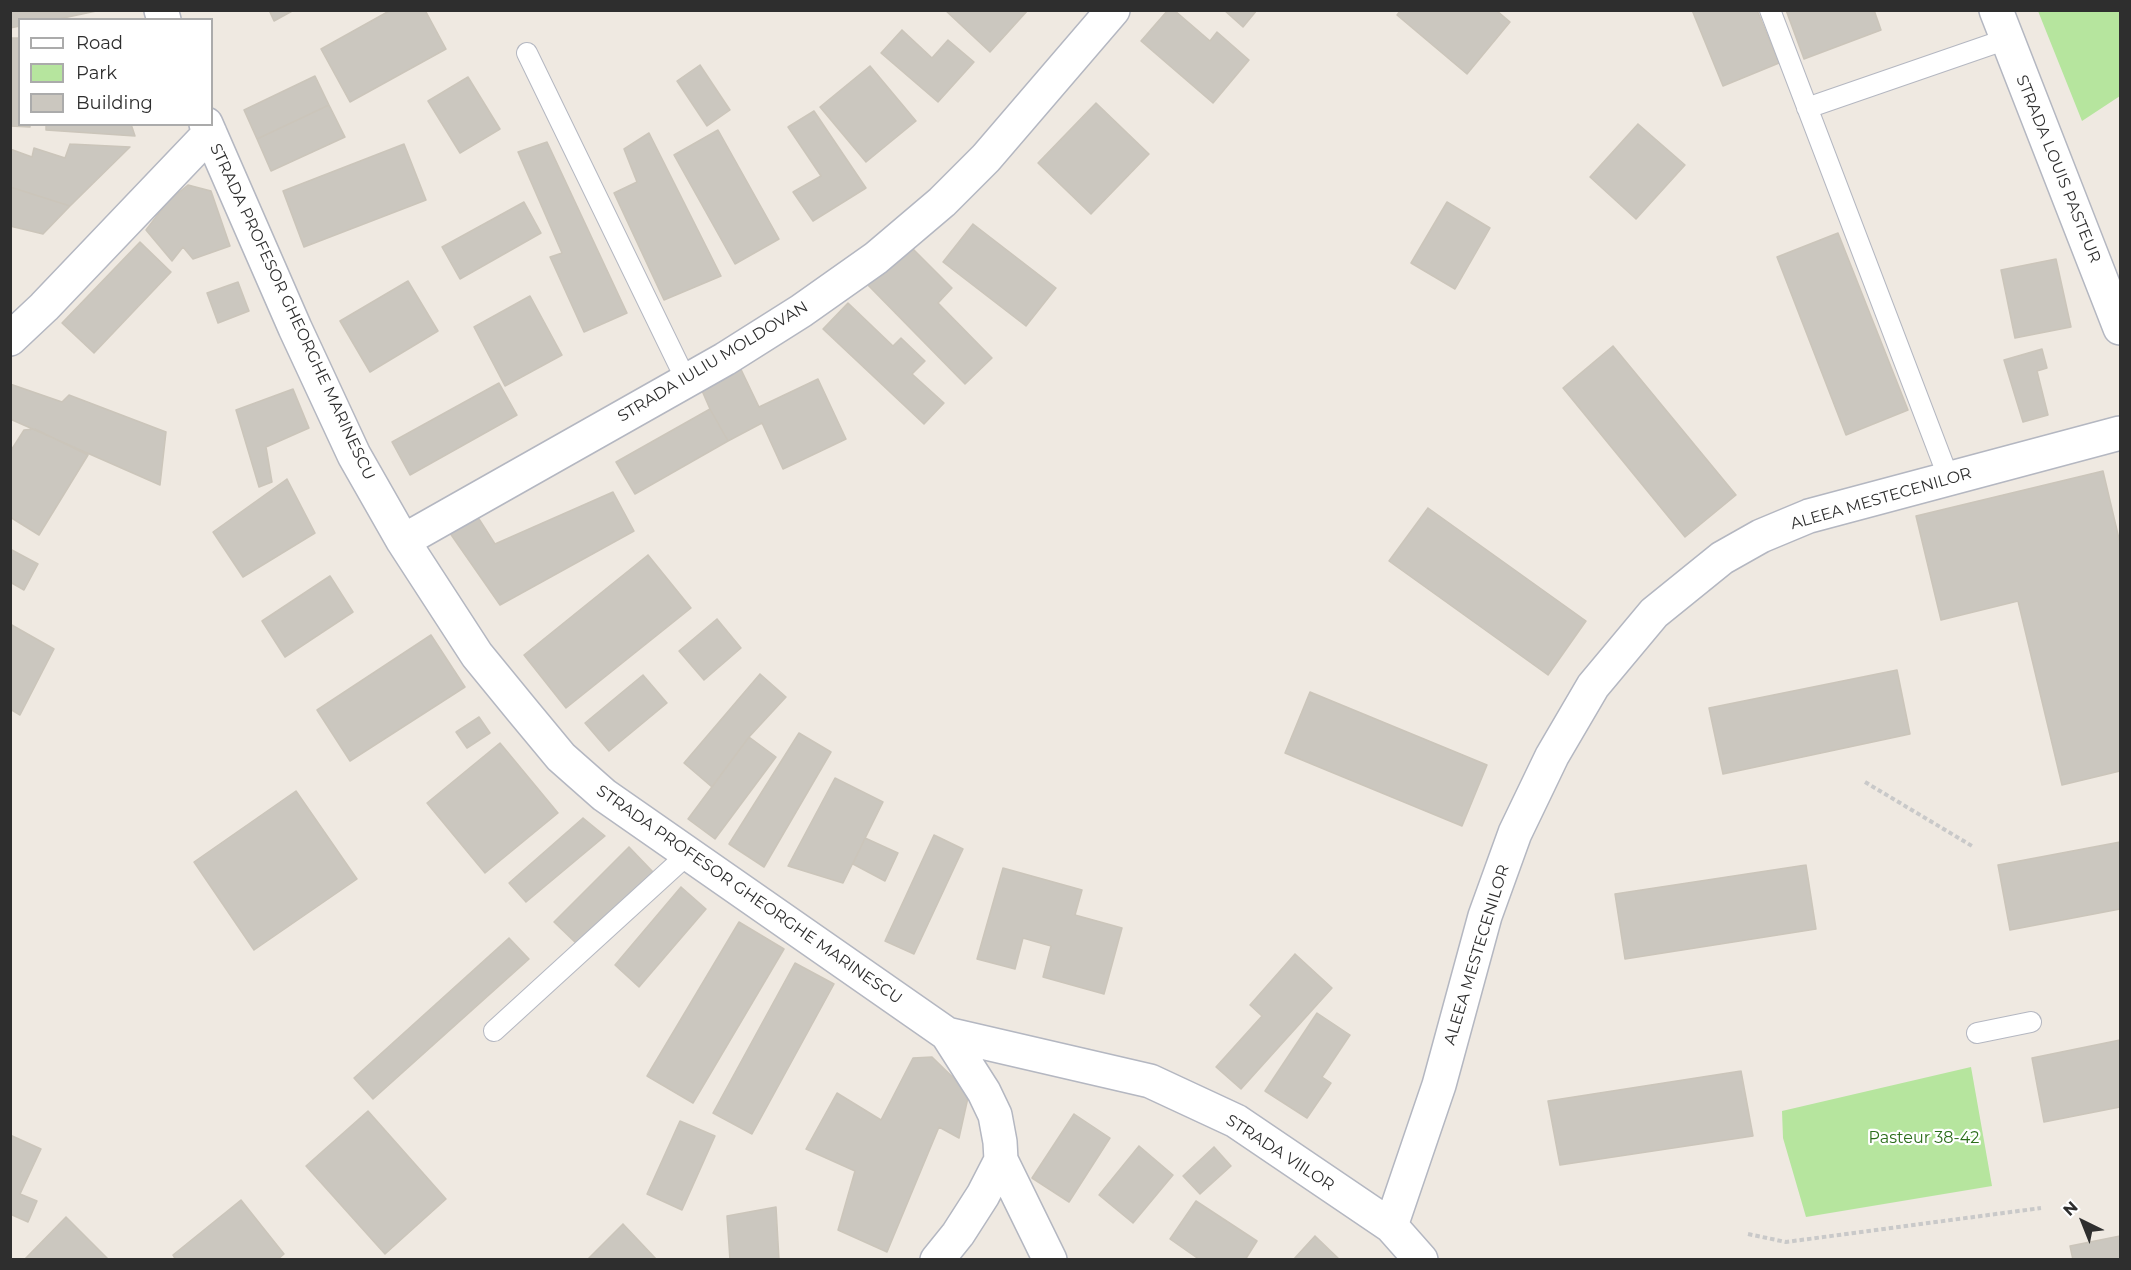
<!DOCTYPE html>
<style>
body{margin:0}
#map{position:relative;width:2131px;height:1270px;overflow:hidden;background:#efe9e1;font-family:Montserrat,sans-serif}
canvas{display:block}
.frame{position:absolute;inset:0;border:12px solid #2e2e2e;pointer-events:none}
.legend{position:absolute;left:18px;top:18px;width:195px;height:108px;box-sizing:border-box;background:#fff;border:2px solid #ababab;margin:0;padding:8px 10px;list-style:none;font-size:18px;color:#2e2e2e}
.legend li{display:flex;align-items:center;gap:12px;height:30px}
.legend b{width:30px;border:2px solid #ababab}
.north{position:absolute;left:2053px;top:1192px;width:60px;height:60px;-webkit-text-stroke:4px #fff;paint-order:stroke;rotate:317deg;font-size:16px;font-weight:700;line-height:24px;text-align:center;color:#2e2e2e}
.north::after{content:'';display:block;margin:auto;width:21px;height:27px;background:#2e2e2e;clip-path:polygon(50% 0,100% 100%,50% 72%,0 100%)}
</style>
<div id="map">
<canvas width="2131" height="1270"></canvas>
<div class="frame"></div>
<ul class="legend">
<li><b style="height:8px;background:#fff"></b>Road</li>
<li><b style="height:16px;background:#b6e59e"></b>Park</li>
<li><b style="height:16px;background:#cbc7bf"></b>Building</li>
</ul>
<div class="north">N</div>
</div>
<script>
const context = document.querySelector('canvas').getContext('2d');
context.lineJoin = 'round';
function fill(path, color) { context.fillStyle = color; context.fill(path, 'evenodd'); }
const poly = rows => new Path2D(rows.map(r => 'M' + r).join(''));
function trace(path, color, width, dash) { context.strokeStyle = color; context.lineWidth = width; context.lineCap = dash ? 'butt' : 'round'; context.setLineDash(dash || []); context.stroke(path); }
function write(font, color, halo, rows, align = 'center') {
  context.font = font + ' Montserrat,sans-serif'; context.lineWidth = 4.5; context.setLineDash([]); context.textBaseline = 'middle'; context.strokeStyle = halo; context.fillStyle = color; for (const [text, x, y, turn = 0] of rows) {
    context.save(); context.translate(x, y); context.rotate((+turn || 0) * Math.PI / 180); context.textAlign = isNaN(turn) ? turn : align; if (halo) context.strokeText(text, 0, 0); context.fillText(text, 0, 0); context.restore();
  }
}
fill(poly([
 [2038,11,2120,11,2120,96,2082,121],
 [1971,1067,1992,1186,1806,1217,1783,1138,1782,1111]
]), '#b6e59e');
const building = poly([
 [10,10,101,10,54,20,20,20,20,26,10,28,10,10],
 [269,10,294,10,274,21,269,10],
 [391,10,425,10,446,49,350,102,321,49,391,10],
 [945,10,1028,10,990,52,945,10],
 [1168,10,1174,10,1210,41,1217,32,1249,60,1213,103,1141,41,1168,10],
 [1224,10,1257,10,1243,27,1224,10],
 [1401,10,1496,10,1510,22,1467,74,1397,15,1401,10],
 [1692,10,1757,10,1779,63,1723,86,1692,10],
 [1786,10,1874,10,1881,30,1804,59,1786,10],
 [902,30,932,58,948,40,974,62,938,102,881,53,902,30],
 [10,38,20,38,20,124,30,124,30,127,10,126,10,38],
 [700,65,730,110,707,126,677,81,700,65],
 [870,66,916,121,866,162,820,107,870,66],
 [315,76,329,105,257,139,244,110,315,76],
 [468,77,500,129,460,153,428,101,468,77],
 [1096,103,1149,154,1091,214,1038,163,1096,103],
 [329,105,345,137,271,171,257,139,329,105],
 [814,111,866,188,813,221,793,192,821,176,788,127,814,111],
 [46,124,131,124,135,136,46,130,46,124],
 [1638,124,1685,165,1636,219,1590,177,1638,124],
 [718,130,779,239,735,264,674,155,718,130],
 [649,133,721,276,664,300,614,193,637,182,624,149,649,133],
 [547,142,627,313,584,332,550,257,562,253,518,152,547,142],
 [70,144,130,147,70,206,10,187,10,149,32,157,34,148,65,158,70,144],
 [404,144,426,200,304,247,283,191,404,144],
 [188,185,211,191,230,246,193,259,183,247,172,261,146,230,168,201,188,185],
 [10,187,70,206,43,234,10,226,10,187],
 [524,202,541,233,460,279,442,247,524,202],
 [1447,202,1490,228,1455,289,1411,263,1447,202],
 [973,224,1056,288,1026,326,943,262,973,224],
 [1838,233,1908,410,1846,435,1777,257,1838,233],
 [905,241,952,288,938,303,992,358,965,384,864,281,905,241],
 [140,242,171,272,94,353,62,323,140,242],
 [2056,259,2071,327,2015,338,2001,270,2056,259],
 [408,281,438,331,370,372,340,321,408,281],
 [238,282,249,311,218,323,207,293,238,282],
 [530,296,562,355,505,386,474,327,530,296],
 [848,303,893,346,901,338,925,361,912,374,944,403,924,424,823,329,848,303],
 [1613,346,1736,495,1685,537,1563,388,1613,346],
 [2042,349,2047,368,2037,371,2048,415,2023,422,2004,360,2042,349],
 [736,359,759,407,818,379,846,439,783,469,762,423,728,441,710,409,696,377,736,359],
 [499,383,517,415,410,475,392,442,499,383],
 [10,384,62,402,69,395,166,432,160,485,10,419,10,384],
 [293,389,309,428,266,447,272,482,259,487,236,410,293,389],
 [710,409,728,441,635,494,616,462,710,409],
 [35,429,88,455,39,535,10,517,10,452,24,430,35,429],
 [2103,471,2120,543,2120,771,2062,785,2018,601,1941,620,1916,516,2103,471],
 [287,479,315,533,243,577,213,532,287,479],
 [613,492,634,531,500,605,445,526,472,508,495,544,613,492],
 [1428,508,1586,621,1548,675,1389,561,1428,508],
 [10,549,38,564,24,590,10,582,10,549],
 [648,555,691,608,566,708,524,655,648,555],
 [330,576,353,612,285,657,262,621,330,576],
 [717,619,741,648,704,680,679,651,717,619],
 [10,624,54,649,20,715,10,709,10,624],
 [431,635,465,687,350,761,317,710,431,635],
 [1897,670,1910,734,1723,774,1709,708,1897,670],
 [760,674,786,697,749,737,712,787,684,763,760,674],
 [643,675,667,703,609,751,585,723,643,675],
 [1310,692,1487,765,1462,826,1285,753,1310,692],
 [479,717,490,733,467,748,456,732,479,717],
 [799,733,831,752,764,867,729,844,799,733],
 [749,737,776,757,715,839,688,819,749,737],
 [500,743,558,813,485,873,427,803,500,743],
 [835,778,883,802,843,883,788,866,835,778],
 [296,791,357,879,254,950,194,862,296,791],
 [583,818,605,836,526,902,509,883,583,818],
 [934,835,963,849,914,954,885,941,934,835],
 [865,838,898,853,885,881,853,864,865,838],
 [2120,842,2120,909,2010,930,1998,865,2120,842],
 [629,847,653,872,579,946,554,922,629,847],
 [1806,865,1816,929,1625,959,1615,894,1806,865],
 [1003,868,1082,890,1075,915,1122,928,1104,994,1043,977,1051,946,1023,938,1015,969,977,959,1003,868],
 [681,887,706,909,639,987,615,965,681,887],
 [739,922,784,949,693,1103,647,1076,739,922],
 [509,938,529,959,373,1099,354,1078,509,938],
 [1295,954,1332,988,1241,1089,1216,1067,1262,1016,1250,1005,1295,954],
 [795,963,834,984,752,1134,713,1113,795,963],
 [1317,1013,1350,1035,1322,1077,1331,1083,1307,1118,1265,1091,1317,1013],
 [2120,1040,2120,1107,2044,1122,2032,1058,2120,1040],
 [932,1057,969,1093,959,1138,939,1127,887,1252,838,1230,855,1171,806,1149,837,1093,881,1120,913,1058,932,1057],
 [1741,1071,1753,1136,1560,1165,1548,1101,1741,1071],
 [368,1111,446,1199,385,1254,306,1166,368,1111],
 [1074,1114,1110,1138,1069,1202,1032,1178,1074,1114],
 [680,1121,715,1136,682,1210,647,1194,680,1121],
 [10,1135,41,1149,20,1194,37,1201,28,1222,10,1214,10,1135],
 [1139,1146,1173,1175,1133,1223,1099,1195,1139,1146],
 [1214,1147,1231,1166,1200,1194,1183,1176,1214,1147],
 [241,1200,284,1254,277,1260,176,1260,173,1255,241,1200],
 [1196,1201,1257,1241,1245,1260,1200,1260,1170,1239,1196,1201],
 [776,1207,779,1260,730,1260,727,1216,776,1207],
 [66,1217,108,1259,24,1260,66,1217],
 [623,1224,657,1260,587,1260,623,1224],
 [1315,1236,1340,1260,1293,1260,1315,1236],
 [2120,1236,2120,1260,2073,1260,2070,1246,2120,1236]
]);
fill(building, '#cbc7bf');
trace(building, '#cbc5ba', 1.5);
const lane = poly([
 [1770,10,1949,479],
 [527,53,686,380],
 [1807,108,2007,39],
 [494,1031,688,854],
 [1977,1033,2031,1022]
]);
const street = poly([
 [161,10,164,20],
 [206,124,295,328,354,455,403,541,477,655,522,710,561,757,604,795,947,1034,984,1092,995,1115,1000,1142,1001,1160,983,1195,958,1234,937,1260],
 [10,339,44,307,210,133],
 [403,541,725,359,801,311,876,258,942,202,986,158,1113,10],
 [947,1034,1150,1081,1236,1121,1391,1226,1421,1260],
 [1001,1160,1050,1260],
 [1391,1226,1439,1085,1485,916,1515,833,1552,756,1593,686,1654,613,1722,558,1761,536,1809,516,2120,433]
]);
const secondary = poly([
 [1996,10,2120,328]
]);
trace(lane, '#b4b7c1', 22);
trace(street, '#b4b7c1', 36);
trace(secondary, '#b4b7c1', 36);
trace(poly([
 [1865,782,1972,846],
 [1748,1234,1786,1242,2041,1208]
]), '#c9c9c9', 4, [4.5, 3]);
trace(lane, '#fff', 20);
trace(street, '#fff', 33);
trace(secondary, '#fff', 33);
write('16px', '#2e2e2e', '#fff', [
 ["STRADA LOUIS PASTEUR",2058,169,68],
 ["STRADA PROFESOR GHEORGHE MARINESCU",292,312,65],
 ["STRADA IULIU MOLDOVAN",713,362,-31],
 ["ALEEA MESTECENILOR",1881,499,-16],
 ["STRADA PROFESOR GHEORGHE MARINESCU",749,895,35],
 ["ALEEA MESTECENILOR",1477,955,-73],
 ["STRADA VIILOR",1280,1153,33]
]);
write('16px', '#2c6e1b', '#fff', [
 ["Pasteur 38-42",1924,1138]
]);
</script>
